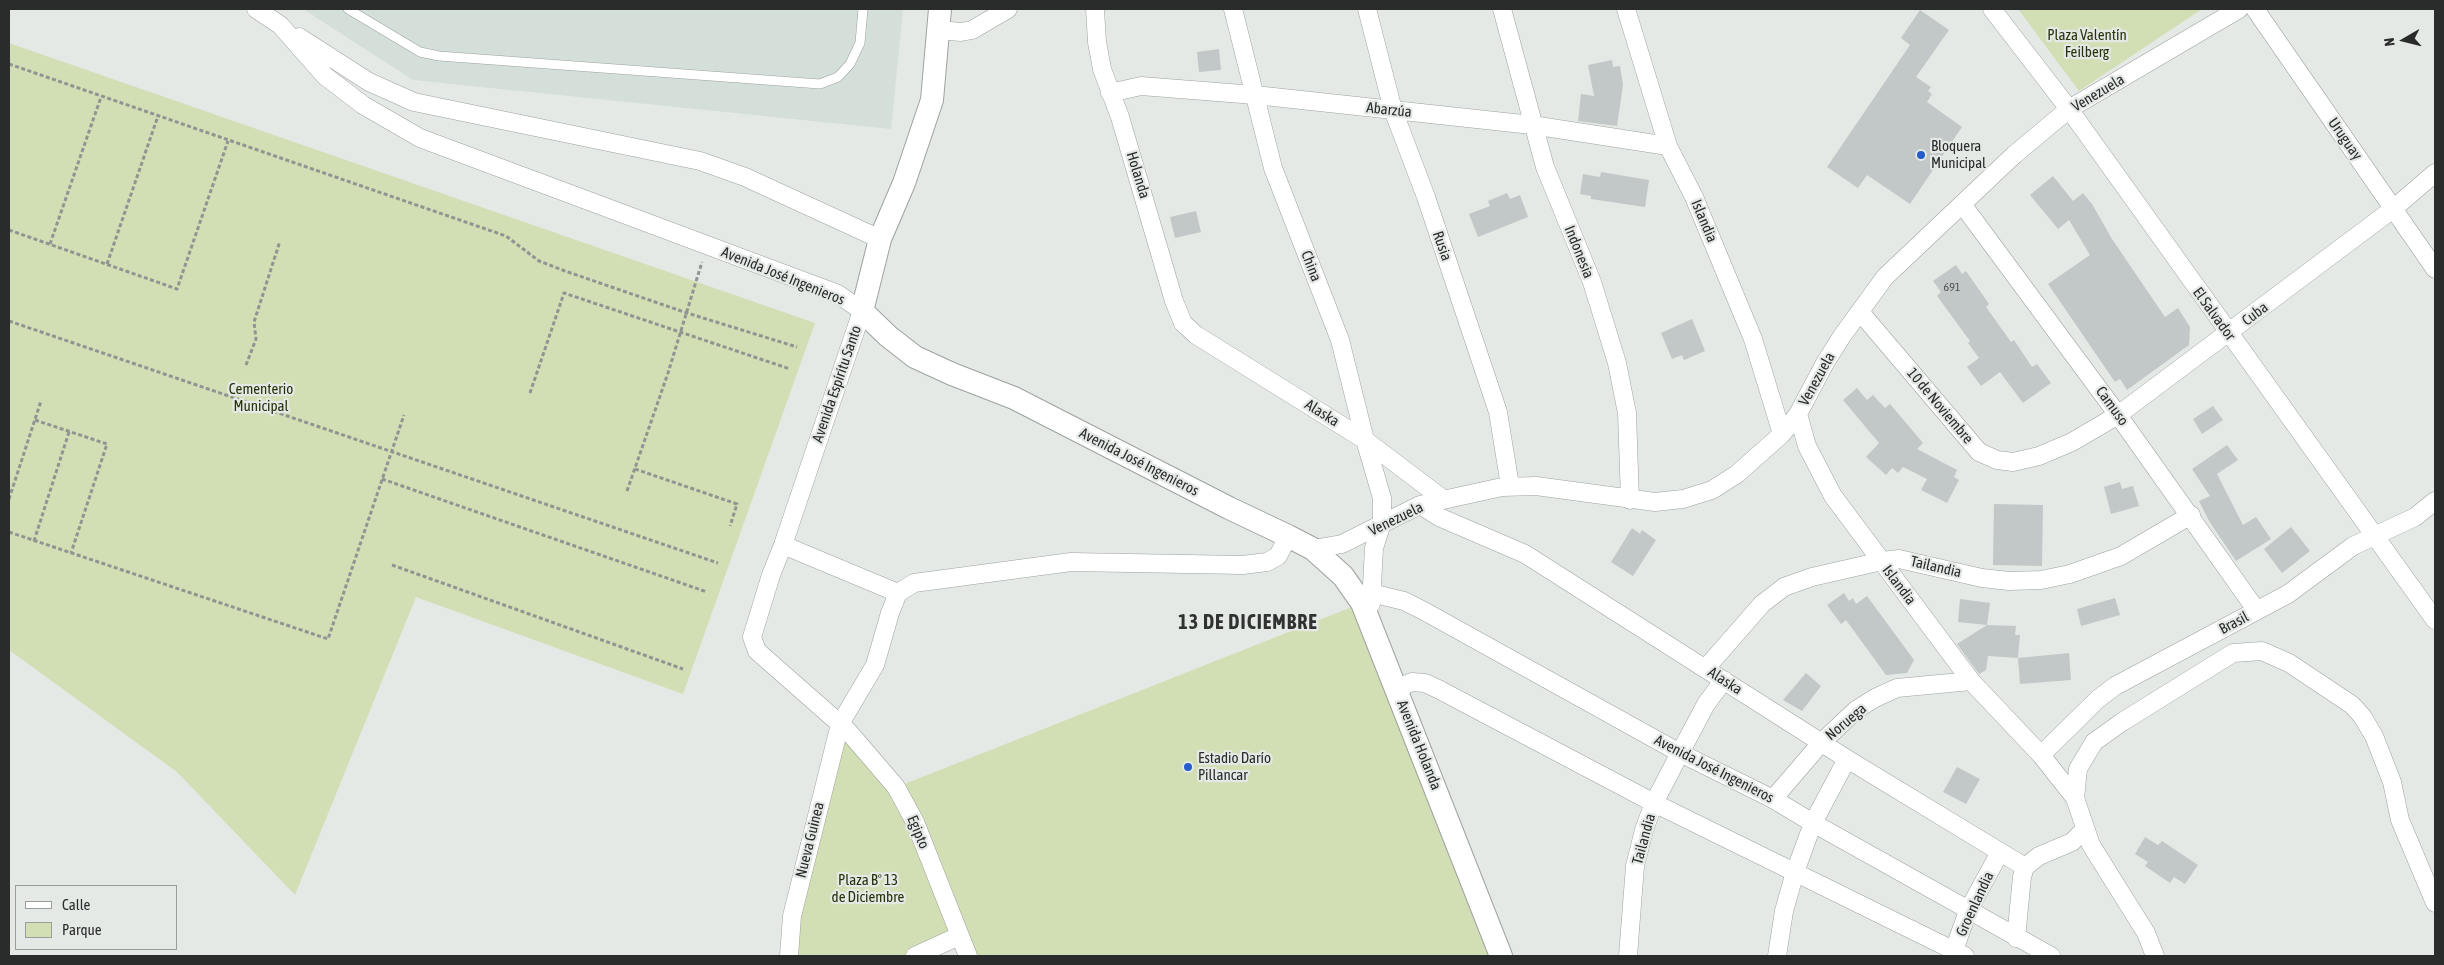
<!DOCTYPE html>
<meta charset="utf-8">
<style>
body{margin:0}
#map{position:relative;width:2444px;height:965px;overflow:hidden;background:#e4e9e6;font-family:"Asap Condensed",sans-serif}
canvas{display:block}
.frame{position:absolute;inset:0;border:10px solid #2a2c2b;pointer-events:none}
.legend{position:absolute;left:15px;top:885px;width:162px;height:65px;box-sizing:border-box;background:#e4e9e6;border:1px solid #9a9d9b;margin:0;padding:6px 9px;list-style:none;font-size:15px;color:#2a2c2b}
.legend li{display:flex;align-items:center;gap:10px;height:25px}
.legend b{width:25px;border:1px solid #9a9d9b}
.north{position:absolute;left:2379px;top:15px;width:50px;height:50px;-webkit-text-stroke:4px #e4e9e6;paint-order:stroke;rotate:262deg;font-size:14px;font-weight:700;line-height:20px;text-align:center;color:#2a2c2b}
.north::after{content:'';display:block;margin:auto;width:18px;height:22px;background:#2a2c2b;clip-path:polygon(50% 0,100% 100%,50% 72%,0 100%)}
</style>
<div id="map">
<canvas width="2444" height="965"></canvas>
<div class="frame"></div>
<ul class="legend">
<li><b style="height:6px;background:#fff"></b>Calle</li>
<li><b style="height:14px;background:#d2deb3"></b>Parque</li>
</ul>
<div class="north">N</div>
</div>
<script>
const context = document.querySelector('canvas').getContext('2d');
context.lineJoin = 'round';
function fill(path, color) { context.fillStyle = color; context.fill(path, 'evenodd'); }
const poly = rows => new Path2D(rows.map(r => 'M' + r).join(''));
function trace(path, color, width, dash) { context.strokeStyle = color; context.lineWidth = width; context.lineCap = dash ? 'butt' : 'round'; context.setLineDash(dash || []); context.stroke(path); }
function write(font, color, halo, rows, align = 'center') {
  context.font = font + ' "Asap Condensed",sans-serif'; context.lineWidth = 4.5; context.setLineDash([]); context.textBaseline = 'middle'; context.strokeStyle = halo; context.fillStyle = color; for (const [text, x, y, turn = 0] of rows) {
    context.save(); context.translate(x, y); context.rotate((+turn || 0) * Math.PI / 180); context.textAlign = isNaN(turn) ? turn : align; if (halo) context.strokeText(text, 0, 0); context.fillText(text, 0, 0); context.restore();
  }
}
fill(poly([
 [303,9,903,9,891,129,413,80]
]), '#d3dfd8');
fill(poly([
 [2018,9,2202,9,2079,91],
 [9,43,815,323,683,694,416,597,295,895,177,772,9,650],
 [1362,603,1501,956,968,956,959,936,915,956,789,956,840,724,897,787]
]), '#d2deb3');
fill(poly([
 [1920,10,1949,30,1916,77,1931,87,1928,91,1932,94,1927,102,1962,127,1910,204,1867,175,1858,188,1827,167,1910,45,1901,38],
 [1219,49,1221,70,1199,72,1197,52],
 [1612,60,1613,67,1620,66,1623,85,1617,126,1578,121,1581,94,1594,96,1588,65],
 [1601,172,1649,180,1645,207,1591,199,1591,196,1580,194,1583,174,1600,177],
 [2053,176,2073,201,2083,193,2092,204,2112,239,2165,317,2178,308,2190,327,2189,345,2127,390,2120,379,2115,382,2048,284,2090,255,2069,220,2058,229,2030,195],
 [1507,193,1510,199,1520,195,1528,217,1478,237,1469,214,1490,206,1488,201],
 [1196,211,1201,232,1175,238,1170,217],
 [1956,265,1962,274,1966,271,1989,304,1986,307,2011,342,2014,340,2032,367,2037,364,2051,383,2023,403,2000,372,1981,386,1967,367,1979,358,1968,343,1970,341,1937,296,1941,292,1933,281],
 [1692,319,1705,351,1684,360,1682,355,1672,359,1661,333],
 [1857,388,1867,400,1873,395,1885,408,1890,404,1923,443,1917,449,1957,470,1954,477,1959,480,1947,503,1921,490,1927,479,1903,467,1898,473,1892,468,1886,475,1866,457,1879,443,1843,400],
 [2213,406,2223,420,2202,434,2193,419],
 [2227,445,2238,460,2217,474,2243,525,2256,517,2271,539,2236,561,2209,521,2199,501,2210,496,2192,469],
 [2120,482,2122,489,2133,486,2139,506,2111,514,2104,487],
 [1994,504,2043,505,2042,566,1993,565],
 [2291,527,2310,551,2282,573,2264,549],
 [1632,528,1640,534,1642,530,1656,540,1633,576,1611,562],
 [1844,593,1849,601,1853,598,1856,604,1867,596,1914,660,1907,673,1886,675,1846,620,1841,624,1827,605],
 [2115,598,2120,615,2081,626,2077,609],
 [1960,599,1990,603,1987,625,2016,626,2015,635,2020,635,2018,658,1988,656,1986,670,1979,674,1957,644,1987,625,1958,622],
 [2069,653,2071,680,2020,684,2018,658],
 [1806,673,1821,686,1802,711,1783,700],
 [1957,767,1980,779,1966,804,1943,792],
 [2145,837,2158,845,2162,841,2198,865,2185,884,2174,877,2170,883,2145,866,2148,862,2135,854]
]), '#c2c8c7');
const service = poly([
 [348,9,420,52,439,56,820,84,838,77,850,64,860,43,863,9]
]);
const minor = poly([
 [256,9,280,25,325,76,363,105,420,138,838,294,862,311,783,545,771,575,752,637,757,651,848,731,896,787,915,822,968,956],
 [1095,9,1097,42,1102,69,1120,117,1174,301,1183,323,1196,335,1365,440,1443,499],
 [1233,9,1273,168,1340,340,1365,440,1382,498,1382,523,1374,548,1371,604],
 [1367,9,1393,110,1426,197,1498,412,1510,486],
 [1502,9,1545,167,1592,282,1617,363,1627,413,1630,500],
 [1626,9,1668,146,1694,197,1753,339,1782,434],
 [1992,9,2069,109,2435,620],
 [2255,9,2435,269],
 [938,30,961,32,972,30,1008,9],
 [299,37,369,82,414,102,700,161,745,177,880,239],
 [1110,93,1141,86,1255,95,1532,125,1668,146],
 [1962,204,2118,415,2257,611],
 [1861,313,1979,452,1997,460,2013,462,2039,456,2072,442,2118,415,2393,209,2435,173],
 [1798,414,1807,446,1833,496,1971,681,2041,755,2075,798,2091,845,2146,933,2155,956],
 [1420,505,1439,517,1525,554,1847,759,2025,867],
 [783,545,898,593],
 [1313,549,1342,544,1420,505,1502,487,1536,486,1655,502,1683,499,1712,490,1737,474,1782,434,1798,414,1825,363,1842,336,1885,277,2014,155,2069,109,2239,9],
 [1371,593,1404,601,1424,611,1680,753,1773,799,1813,823,2051,956],
 [1706,668,1762,604,1784,587,1812,577,1882,561,1899,559,1982,578,2009,581,2041,580,2070,574,2121,556,2191,515],
 [1396,689,1412,682,1425,683,1438,689,1654,803,1965,956],
 [2041,755,2098,699,2115,686,2288,594,2353,546,2415,517,2435,501],
 [2075,798,2078,769,2094,742,2122,722,2233,653,2262,651,2289,663,2352,705,2362,716,2374,736,2392,782,2400,820,2435,903],
 [1773,799,1821,743,1856,710,1875,698,1897,688,1971,681],
 [2016,938,2022,877,2025,867,2039,856,2072,842,2085,829],
 [789,956,792,916,840,724,875,665,890,613,898,593,914,583,1071,562,1243,565,1267,562,1278,556,1288,536],
 [915,956,959,936],
 [1628,956,1635,866,1644,830,1654,803,1680,753,1706,704,1724,680],
 [1777,956,1784,911,1795,872,1813,823,1847,759],
 [1952,956,1968,911,2000,852]
]);
const tertiary = poly([
 [940,9,932,100,904,183,880,239,862,311,888,336,915,357,952,374,1014,398,1229,508,1288,536,1313,549,1343,576,1362,603,1501,956]
]);
trace(service, '#9da29f', 10);
trace(minor, '#9da29f', 19);
trace(tertiary, '#9da29f', 24);
trace(poly([
 [9,64,506,236,539,261,565,271,687,313,797,347],
 [9,230,177,289,228,141],
 [50,244,101,97],
 [107,264,158,116],
 [9,321,718,563],
 [246,365,256,339,254,322,280,241],
 [530,393,564,293,790,369],
 [35,420,107,444,71,553],
 [635,469,737,504,730,526],
 [382,479,707,592],
 [627,491,668,373,702,262],
 [9,499,41,401],
 [9,532,328,639,404,415],
 [34,541,69,432],
 [392,565,683,669]
]), '#919492', 3, [4, 2.5]);
trace(service, '#fff', 9);
trace(minor, '#fff', 18);
trace(tertiary, '#fff', 22);
for (const [x, y, r, color] of [
 [1921,155,5,"#265dcb"],
 [1188,767,5,"#265dcb"]
]) { const dot = new Path2D(); dot.arc(x, y, r, 0, 2 * Math.PI); context.fillStyle = color; context.fill(dot); trace(dot, '#e4e9e6', 2); }
write('12px', '#505352', null, [
 ["691",1952,287]
]);
write('15px', '#29320a', '#e4e9e6', [
 ["Plaza Valentín",2087,35],
 ["Feilberg",2087,52],
 ["Cementerio",261,389],
 ["Municipal",261,406],
 ["Plaza B° 13",868,880],
 ["de Diciembre",868,897]
]);
write('15px', '#2a2c2b', '#e4e9e6', [
 ["Venezuela",2098,93,-31],
 ["Abarzúa",1389,110,6],
 ["Uruguay",2345,139,55],
 ["Holanda",1138,175,73],
 ["Islandia",1704,221,67],
 ["Rusia",1442,246,71],
 ["Indonesia",1579,252,68],
 ["China",1311,266,69],
 ["Avenida José Ingenieros",783,276,22],
 ["El Salvador",2214,314,54],
 ["Cuba",2255,314,-37],
 ["Venezuela",1817,379,-61],
 ["Avenida Espíritu Santo",837,384,-71],
 ["10 de Noviembre",1940,406,50],
 ["Camuso",2112,406,54],
 ["Alaska",1322,413,32],
 ["Avenida José Ingenieros",1139,462,27],
 ["Venezuela",1396,519,-26],
 ["Tailandia",1936,567,13],
 ["Islandia",1899,585,53],
 ["Brasil",2234,623,-28],
 ["Alaska",1725,681,33],
 ["Noruega",1846,722,-40],
 ["Avenida Holanda",1419,745,68],
 ["Avenida José Ingenieros",1714,769,27],
 ["Egipto",918,832,67],
 ["Tailandia",1644,839,-75],
 ["Nueva Guinea",810,840,-76],
 ["Groenlandia",1975,904,-65]
]);
write('15px', '#2a2c2b', '#e4e9e6', [
 ["Bloquera",1931,146],
 ["Municipal",1931,163],
 ["Estadio Darío",1198,758],
 ["Pillancar",1198,775]
], 'left');
context.letterSpacing = '1px';
write('bold 20px', '#2f3230', '#e4e9e6', [
 ["13 DE DICIEMBRE",1248,623]
]);
context.letterSpacing = '0px';
</script>
